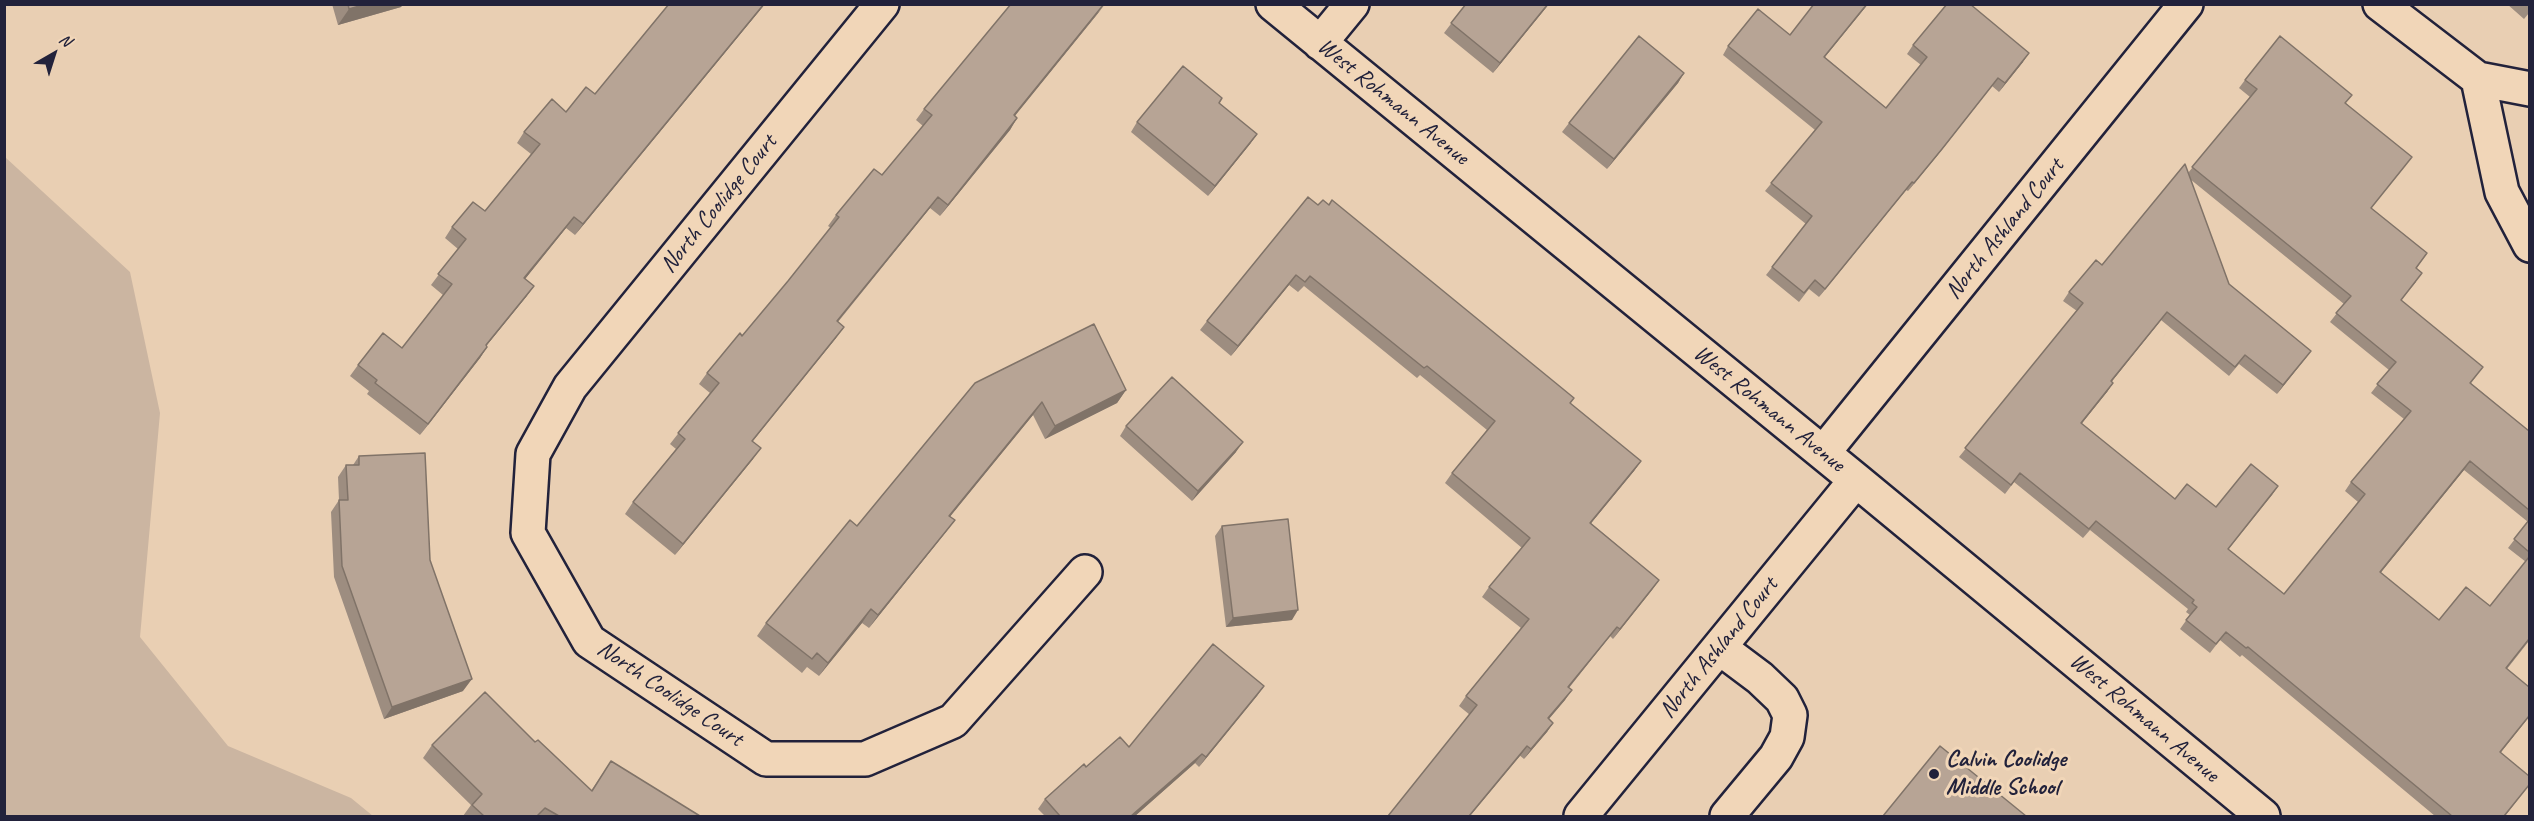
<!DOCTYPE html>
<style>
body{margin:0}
#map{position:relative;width:2534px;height:821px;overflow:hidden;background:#e9cfb3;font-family:Caveat,sans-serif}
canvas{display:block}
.frame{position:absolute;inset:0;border:6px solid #22223b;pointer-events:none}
.north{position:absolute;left:24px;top:24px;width:60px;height:60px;-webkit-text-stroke:4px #f1d6b8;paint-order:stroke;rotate:39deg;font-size:16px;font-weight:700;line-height:24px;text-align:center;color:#22223b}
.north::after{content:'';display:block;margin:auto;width:21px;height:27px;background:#22223b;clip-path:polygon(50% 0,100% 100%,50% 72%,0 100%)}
</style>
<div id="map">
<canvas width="2534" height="821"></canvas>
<div class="frame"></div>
<div class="north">N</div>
</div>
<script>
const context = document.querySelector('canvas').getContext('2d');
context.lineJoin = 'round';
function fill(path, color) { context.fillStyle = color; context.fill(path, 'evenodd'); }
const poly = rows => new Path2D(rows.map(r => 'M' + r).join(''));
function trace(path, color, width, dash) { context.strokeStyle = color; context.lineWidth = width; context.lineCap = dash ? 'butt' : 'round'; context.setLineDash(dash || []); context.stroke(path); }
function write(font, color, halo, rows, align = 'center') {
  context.font = font + ' Caveat,sans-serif'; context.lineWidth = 6; context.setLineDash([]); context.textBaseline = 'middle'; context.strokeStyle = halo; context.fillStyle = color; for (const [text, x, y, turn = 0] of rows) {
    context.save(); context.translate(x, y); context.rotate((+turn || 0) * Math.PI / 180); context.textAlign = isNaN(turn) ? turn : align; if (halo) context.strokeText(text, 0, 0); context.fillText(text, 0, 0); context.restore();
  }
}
fill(poly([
 [5,157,130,272,160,413,140,637,228,746,351,798,373,816,5,816]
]), '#cbb5a1');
const minor = poly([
 [882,4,570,387,533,454,528,533,589,641,766,759,865,759,953,721,1085,572],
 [1273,4,1856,480,2263,816],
 [2380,4,2478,79,2502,192,2530,245],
 [1320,43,1352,4],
 [2478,79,2530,89],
 [1823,453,2186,4],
 [1720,648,1760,678,1782,699,1790,715,1787,737,1776,757,1727,816],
 [1581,816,1856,480]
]);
trace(minor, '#22223b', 38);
trace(minor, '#f1d6b8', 33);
fill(poly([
 [332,4,403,4,401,7,338,25],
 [669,4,765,4,575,235,566,228,525,279,534,286,526,297,486,346,487,347,480,358,420,435,367,394,369,391,350,376,358,365,402,348,443,295,431,285,458,249,445,238,452,227,485,211,531,154,517,143,524,132,566,112,595,94],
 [1466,4,1549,4,1493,73,1444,33],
 [1814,4,1868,4,1825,57,1886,108,1921,65,1907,54,1913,45,2023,62,1999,92,1992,86,1936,157,1908,191,1906,190,1819,297,1809,289,1799,302,1766,275,1806,224,1765,191,1815,130,1723,55,1728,46,1790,35],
 [2507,4,2529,4,2529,13,2524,19],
 [1099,12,1014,116,1017,118,1010,130,940,216,930,208,838,322,836,338,752,441,753,459,675,555,625,514,633,502,676,449,670,444,710,393,699,384,707,373,742,336,788,281,831,228,828,226,836,215,882,175,923,126,916,120,924,109],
 [1684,73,1678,83,1607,169,1562,132,1569,123],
 [2245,80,2346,103,2406,165,2371,208,2427,253,2416,269,2416,282,2401,300,2477,375,2471,383,2529,431,2529,641,2507,669,2501,753,2505,816,2435,816,2242,655,2240,657,2220,640,2210,653,2180,629,2190,615,2186,612,2188,609,2090,530,2083,538,2014,482,2005,494,1959,457,2077,311,2063,301,2069,292,2102,265,2188,173,2250,97,2239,88],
 [2190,179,2344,304,2330,322,2389,370,2371,393,2404,419,2351,482,2345,491,2358,502,2284,594,2228,549,2278,486,2216,507,2175,499,2081,424,2107,392,2113,383,2111,382,2161,320,2229,376,2239,364,2277,394,2311,351,2229,284],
 [2464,470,2528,522,2508,548,2526,562,2490,606,2439,620,2380,573],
 [1219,103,1257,134,1250,144,1208,196,1131,132,1137,122],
 [1308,197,1570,404,1641,461,1634,471,1591,523,1659,580,1613,639,1610,636,1569,688,1565,700,1549,719,1553,723,1547,732,1524,759,1459,706,1466,696,1521,628,1482,597,1489,587,1522,548,1445,483,1452,473,1487,430,1420,375,1417,378,1304,286,1298,292,1289,285,1231,356,1200,330,1207,321],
 [975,383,1126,390,1117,403,1045,439,1033,415,950,516,955,520,945,533,869,628,862,623,819,676,807,667,802,673,757,636,766,623,857,526],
 [1126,426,1236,452,1192,501,1120,436],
 [359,456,430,560,463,691,384,719,334,577,331,512,339,500,338,477,346,465,353,465],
 [1222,526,1292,620,1226,627,1215,536],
 [1264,686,1199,767,1195,763,1135,816,1045,816,1038,809,1045,799,1086,767,1129,747],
 [535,742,591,791,611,761,700,816,463,816,471,805,423,758,432,745]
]), '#9d8d80');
fill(poly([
 [366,4,403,4,401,7,338,25,349,9],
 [764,4,765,4,575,235,583,224],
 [1105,4,1099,12,1006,127,1014,115],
 [1548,4,1549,4,1493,73,1500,63],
 [1867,4,1868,4,1818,65,1824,57],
 [2029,53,2023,62,1999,92,2005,83],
 [1684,73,1678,83,1607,169,1614,159],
 [1998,78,1936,157,1908,191,1914,183],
 [1017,118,1010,130,940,216,948,205],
 [1257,134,1250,144,1208,196,1215,186],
 [1912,182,1906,190,1819,297,1825,289],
 [938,197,930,208,829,332,837,321],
 [574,217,566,228,517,289,524,278],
 [1296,275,1289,285,1231,356,1238,346],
 [534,286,526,297,478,356,486,345],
 [2167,312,2161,320,2105,390,2111,381],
 [844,327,836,338,744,452,752,441],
 [487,347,480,358,420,435,428,424],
 [2311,351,2305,359,2277,394,2283,385],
 [2113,383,2107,392,2075,432,2081,423],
 [1126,390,1117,403,1045,439,1055,426],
 [1042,402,1033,415,940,529,949,516],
 [1243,442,1236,452,1192,501,1198,491],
 [761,448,753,459,675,555,683,544],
 [1641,461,1634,471,1583,533,1590,523],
 [2470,461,2464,470,2374,581,2380,572],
 [2278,486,2272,495,2222,557,2228,549],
 [955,520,945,533,869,628,878,615],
 [1659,580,1652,590,1613,639,1620,629],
 [871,609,862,623,819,676,828,663],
 [1298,610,1292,620,1226,627,1233,618],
 [1617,627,1610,636,1561,697,1568,687],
 [472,679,463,691,384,719,392,707],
 [1264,686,1257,696,1199,767,1206,757],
 [1572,690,1565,700,1541,728,1548,718],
 [2529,716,2529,717,2494,761,2500,752],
 [1553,723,1547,732,1524,759,1531,749],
 [1527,746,1520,756,1470,816,1469,816],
 [1202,754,1195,763,1135,816,1131,816],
 [2529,785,2505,816,2504,816]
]), '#807368');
const building = poly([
 [348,4,366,4,349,9,348,4],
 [669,4,764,4,583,224,574,217,524,278,534,286,486,345,487,347,428,424,375,383,377,380,358,365,383,333,402,348,452,284,438,274,466,239,452,227,473,202,485,211,540,144,524,132,552,99,566,112,586,87,595,94,669,4],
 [1011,4,1104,4,1014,115,1017,118,948,205,938,197,837,321,844,327,752,441,761,448,683,544,633,502,685,439,678,433,719,383,707,373,740,333,742,336,788,281,839,217,836,215,874,169,882,175,932,115,924,109,1011,4],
 [1466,4,1548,4,1500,63,1451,23,1466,4],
 [1814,4,1867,4,1824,57,1886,108,1927,57,1913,45,1947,4,1970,4,2029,53,2005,83,1998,78,1942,149,1914,183,1912,182,1825,289,1815,280,1804,293,1772,267,1812,216,1771,183,1822,122,1728,46,1758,9,1790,35,1814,4],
 [1639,36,1684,73,1614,159,1569,123,1639,36],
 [2280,36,2352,95,2345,103,2412,157,2371,208,2427,253,2416,268,2422,273,2401,300,2483,367,2470,383,2529,431,2529,510,2470,461,2380,572,2439,620,2466,587,2490,606,2529,557,2529,639,2506,668,2529,687,2529,716,2500,752,2529,776,2529,785,2504,816,2452,816,2248,647,2246,648,2226,632,2216,644,2186,620,2197,607,2192,603,2194,600,2096,521,2089,529,2020,473,2011,485,1965,448,2083,303,2069,292,2096,260,2102,265,2185,164,2229,284,2311,351,2283,385,2245,355,2235,367,2167,312,2111,381,2113,383,2081,423,2175,499,2187,484,2216,507,2251,464,2278,486,2228,549,2284,594,2365,494,2351,482,2411,411,2377,384,2396,362,2336,313,2351,296,2192,167,2257,89,2245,80,2280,36],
 [1183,66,1222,98,1219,103,1257,134,1215,186,1137,122,1183,66],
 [1308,197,1318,205,1323,200,1329,205,1332,200,1574,398,1570,403,1641,461,1590,523,1659,580,1620,629,1617,627,1568,687,1572,690,1548,718,1553,723,1531,749,1527,746,1469,816,1388,816,1477,705,1466,696,1529,619,1489,587,1530,538,1452,473,1495,421,1427,366,1424,368,1310,276,1305,282,1296,275,1238,346,1207,321,1308,197],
 [1094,324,1126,390,1055,426,1042,402,949,516,955,520,878,615,871,609,828,663,817,653,812,659,766,623,850,520,857,526,975,383,1094,324],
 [1172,377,1243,442,1198,491,1126,426,1172,377],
 [425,453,430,560,472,679,392,707,342,566,339,500,348,500,346,465,359,465,359,456,425,453],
 [1288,519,1298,610,1233,618,1222,526,1288,519],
 [2529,520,2529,552,2514,539,2529,520],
 [1213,644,1264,686,1206,757,1202,754,1131,816,1060,816,1045,799,1084,764,1086,767,1120,737,1129,747,1213,644],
 [485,692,535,742,538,740,592,791,611,761,700,816,559,816,545,808,537,816,484,816,472,805,482,794,432,745,485,692],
 [1940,746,2026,816,1883,816,1940,746]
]);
fill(building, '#b7a495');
trace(building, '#807368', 1.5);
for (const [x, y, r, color] of [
 [1934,774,6,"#22223b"]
]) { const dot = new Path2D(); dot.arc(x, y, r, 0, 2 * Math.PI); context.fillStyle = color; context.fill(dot); trace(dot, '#f1d6b8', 2); }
write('24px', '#22223b', '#f1d6b8', [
 ["West Rohmann Avenue",1393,102,39],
 ["North Coolidge Court",719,204,-51],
 ["North Ashland Court",2005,229,-51],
 ["West Rohmann Avenue",1769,409,39],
 ["North Ashland Court",1719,648,-51],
 ["North Coolidge Court",670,694,34],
 ["West Rohmann Avenue",2144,718,40]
]);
write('bold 24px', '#22223b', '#f1d6b8', [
 ["Calvin Coolidge",1946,760],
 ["Middle School",1946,788]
], 'left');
</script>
